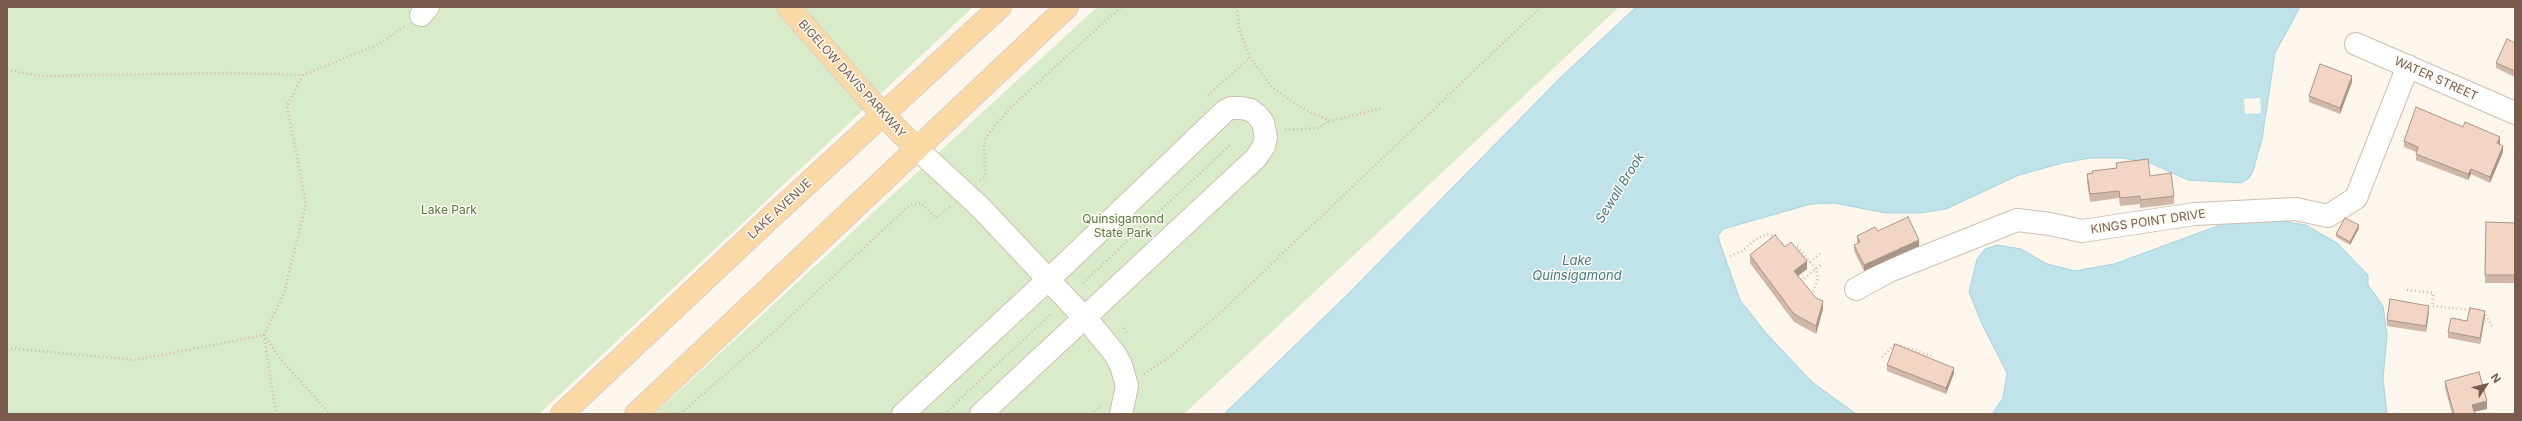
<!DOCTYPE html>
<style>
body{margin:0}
#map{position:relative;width:2522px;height:421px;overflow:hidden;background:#fdf6ec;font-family:Inter,sans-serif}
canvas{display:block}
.frame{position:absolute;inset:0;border:8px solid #7a5c4d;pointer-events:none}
.north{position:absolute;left:2466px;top:365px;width:40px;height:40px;-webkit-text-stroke:3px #fffaf3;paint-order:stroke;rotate:55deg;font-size:11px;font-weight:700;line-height:16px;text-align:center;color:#7a5c4d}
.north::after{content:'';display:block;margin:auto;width:14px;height:18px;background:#7a5c4d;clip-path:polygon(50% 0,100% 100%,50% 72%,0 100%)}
</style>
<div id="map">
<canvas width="2522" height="421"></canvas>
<div class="frame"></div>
<div class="north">N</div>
</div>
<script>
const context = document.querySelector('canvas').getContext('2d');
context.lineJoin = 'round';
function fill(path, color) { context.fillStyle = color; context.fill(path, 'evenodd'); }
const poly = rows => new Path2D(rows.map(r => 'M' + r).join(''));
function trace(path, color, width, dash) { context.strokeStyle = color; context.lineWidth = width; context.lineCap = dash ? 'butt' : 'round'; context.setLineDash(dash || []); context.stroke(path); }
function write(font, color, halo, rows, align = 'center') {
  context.font = font + ' Inter,sans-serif'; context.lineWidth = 3; context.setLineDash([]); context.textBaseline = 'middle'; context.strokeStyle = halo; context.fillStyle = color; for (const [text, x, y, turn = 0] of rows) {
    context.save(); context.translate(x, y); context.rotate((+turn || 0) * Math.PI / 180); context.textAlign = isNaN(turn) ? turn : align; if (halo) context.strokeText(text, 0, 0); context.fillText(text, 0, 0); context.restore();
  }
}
fill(poly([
 [7,7,973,7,539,414,7,414],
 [1097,7,1619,7,1184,414,654,414]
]), '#d8ecc9');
const water = poly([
 [1636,7,2300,7,2275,53,2262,139,2253,171,2249,178,2241,183,2188,180,2150,163,2122,158,2090,158,2063,163,2019,175,1946,209,1920,213,1886,213,1834,203,1811,204,1723,229,1718,236,1721,246,1740,300,1766,333,1812,382,1856,414,1224,414,1347,295,1560,78,1636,7],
 [2281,221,2306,225,2337,243,2368,275,2368,285,2383,306,2387,335,2383,379,2387,414,1992,414,2003,398,2007,373,1982,324,1969,292,1977,259,1985,249,1997,245,2021,249,2047,264,2075,271,2114,264,2223,224,2281,221]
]);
fill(water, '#bfe3e8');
trace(water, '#a5d3da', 1);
fill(poly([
 [2260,98,2261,113,2245,114,2244,99]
]), '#fdf6ec');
const minor = poly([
 [421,15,428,7],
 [2356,44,2515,113],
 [917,149,980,207,1093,327,1115,354,1121,365,1127,386,1121,414],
 [1856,289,1889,271,2017,220,2050,224,2082,231,2195,214,2296,209,2328,216,2356,198,2408,66],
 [903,414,1065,264,1225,111,1231,108,1241,108,1251,110,1258,116,1263,123,1266,137,1264,146,1256,158,981,414]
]);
const major = poly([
 [788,7,883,115,917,149],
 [562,414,767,221,1000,7],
 [636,414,1067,7]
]);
trace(minor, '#d1beb0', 24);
trace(major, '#dad1cd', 24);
trace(poly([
 [1237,7,1239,29,1250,58,1273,88,1305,110,1331,121,1381,108],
 [7,70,40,76,228,73,303,75,377,45,404,27],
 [303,75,287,106,306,204,284,293,264,335,283,362,330,414],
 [1208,95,1250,58],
 [1285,130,1317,128,1331,121],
 [980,180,985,177,984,143,989,133,1011,107,1121,7],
 [1793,247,1798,247,1816,269,1818,278,1812,295],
 [1730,256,1741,252,1756,239,1767,234,1773,235,1787,249],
 [1810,262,1821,253],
 [1801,281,1822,264],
 [1083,283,1230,145],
 [2407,290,2433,293,2432,306,2471,310],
 [2484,311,2492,326],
 [1124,328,1127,335],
 [7,348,136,360,264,335,276,414],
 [1882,357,1895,344,1933,356],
 [1144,374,1168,358,1221,312,1541,7],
 [680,414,767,338,910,205,921,203,936,218,950,207],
 [944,414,1050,315],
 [1091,414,1101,406]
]), '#d9b8a5', 2.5, [1, 3]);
trace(minor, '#fff', 22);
trace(major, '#fbd9a5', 22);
fill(poly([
 [2515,43,2515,77,2496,68,2496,63],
 [2352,82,2340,114,2309,102,2309,96],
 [2404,141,2500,143,2499,144,2503,152,2490,183,2471,174,2468,180,2416,160,2416,152,2404,147],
 [2116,163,2150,176,2174,196,2174,204,2140,208,2140,204,2120,206,2119,198,2090,202,2087,182,2087,174,2092,173,2092,171,2116,168],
 [2486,222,2515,223,2515,283,2485,283],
 [2359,228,2350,245,2336,237,2336,234],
 [1878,231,1919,246,1864,271,1854,251,1854,245,1858,243,1857,242,1857,236],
 [1785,247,1807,269,1798,276,1823,309,1816,334,1794,322,1750,263,1750,255],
 [2429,311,2426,332,2387,326,2387,320],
 [2485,317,2480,344,2448,338,2448,332,2467,321],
 [1887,365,1954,373,1946,394,1887,371],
 [2445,381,2487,409,2474,412,2475,414,2452,414,2445,388]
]), '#d1b7a8');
fill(poly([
 [2352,76,2352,82,2340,114,2340,108],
 [2500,137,2500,143,2497,149,2497,143],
 [2503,146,2503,152,2490,183,2490,177],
 [2471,169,2471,174,2468,180,2468,174],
 [2359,225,2359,228,2350,245,2350,242],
 [1919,240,1919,246,1864,271,1864,265],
 [1807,261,1807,269,1794,279,1794,271],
 [1823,301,1823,309,1816,334,1816,326],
 [2429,306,2429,311,2426,332,2426,326],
 [2485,311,2485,317,2480,344,2480,338],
 [1954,368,1954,373,1946,394,1946,388],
 [2487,401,2487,409,2472,412,2472,405]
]), '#aa9588');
const building = poly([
 [2507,39,2515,43,2515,71,2496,63,2507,39],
 [2320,64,2352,76,2340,108,2309,96,2320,64],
 [2416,107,2463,127,2465,122,2500,137,2497,143,2503,146,2490,177,2471,169,2468,174,2416,154,2418,147,2404,141,2416,107],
 [2148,159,2150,176,2171,173,2174,196,2140,200,2140,196,2120,198,2119,191,2090,194,2087,174,2093,173,2092,171,2117,168,2116,163,2148,159],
 [1908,217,1919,240,1864,265,1854,245,1860,242,1857,236,1875,227,1878,231,1908,217],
 [2345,218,2359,225,2350,242,2336,234,2345,218],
 [2486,222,2515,223,2515,275,2485,275,2486,222],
 [1775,235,1785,247,1791,242,1807,261,1794,271,1816,298,1823,301,1816,326,1794,314,1750,255,1775,235],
 [2390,299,2429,306,2426,326,2387,320,2390,299],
 [2470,308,2485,311,2480,338,2448,332,2451,318,2467,321,2470,308],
 [1895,344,1954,368,1946,388,1887,365,1895,344],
 [2479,372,2487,401,2472,405,2475,414,2454,414,2445,381,2479,372]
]);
fill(building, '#f3d5c3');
trace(building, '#aa9588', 1);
write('12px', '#7a5c4d', '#fffaf3', [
 ["BIGELOW DAVIS PARKWAY",852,79,48],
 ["WATER STREET",2436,79,24],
 ["LAKE AVENUE",780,209,-43],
 ["KINGS POINT DRIVE",2148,222,-8]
]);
write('12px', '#537a41', '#fffaf3', [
 ["Lake Park",449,210],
 ["Quinsigamond",1123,219],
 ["State Park",1123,233]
]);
write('italic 13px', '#437c86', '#fffaf3', [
 ["Sewall Brook",1620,188,-58],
 ["Lake",1577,261],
 ["Quinsigamond",1577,276]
]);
</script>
